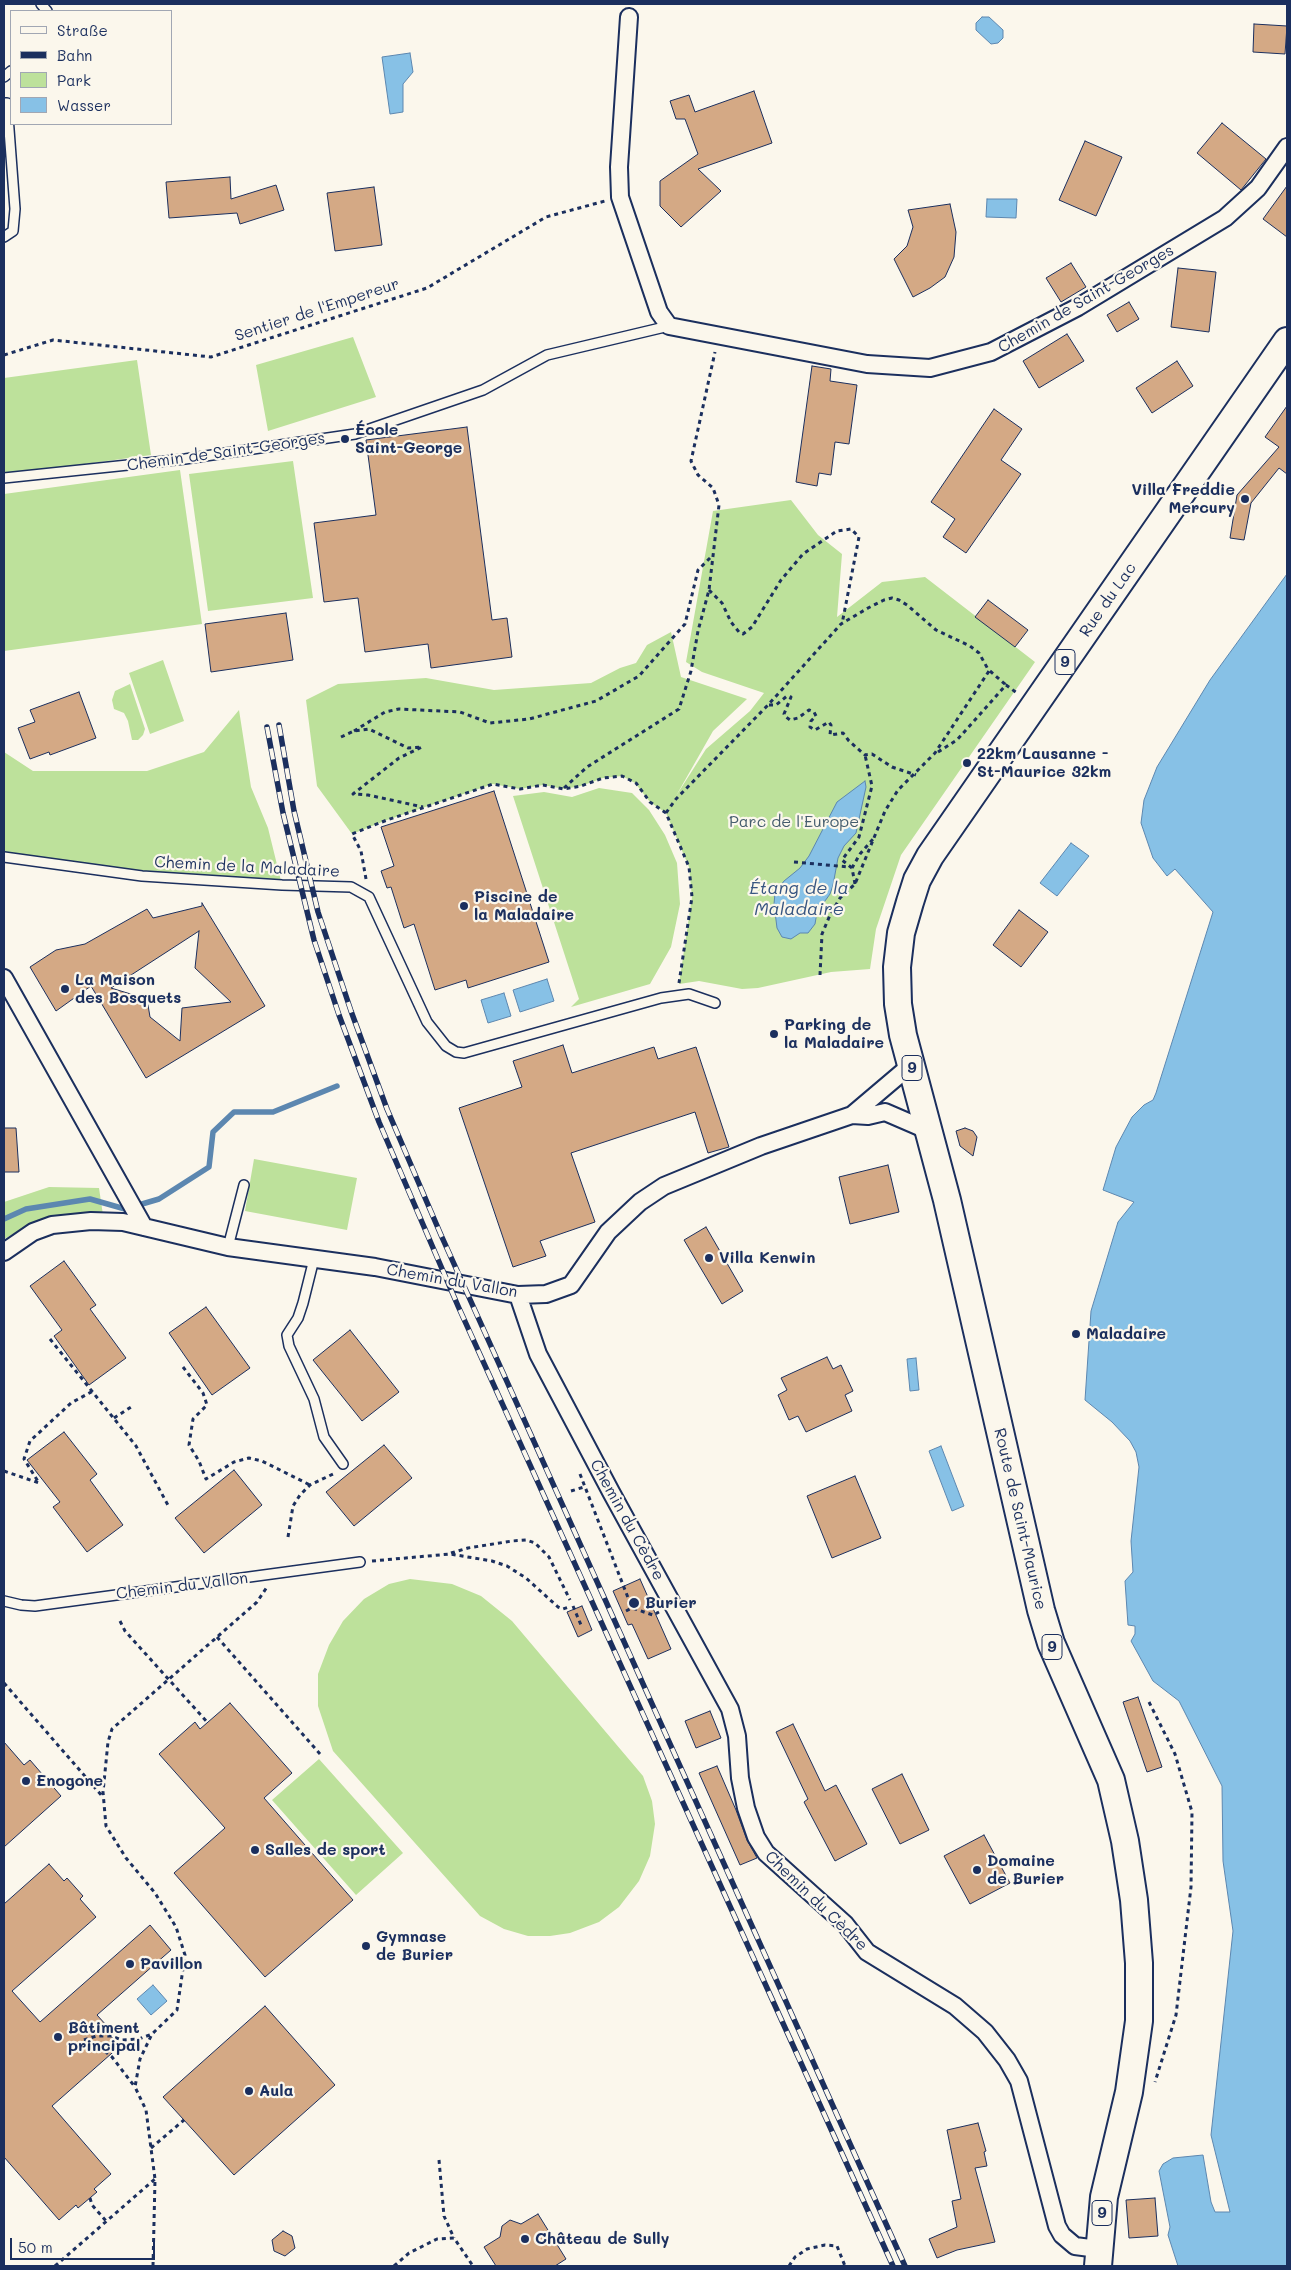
<!DOCTYPE html>
<meta charset="utf-8">
<style>
body{margin:0}
#map{position:relative;width:1291px;height:2270px;overflow:hidden;background:#fbf7ec;font-family:Mali,sans-serif}
canvas{display:block}
.frame{position:absolute;inset:0;border:5px solid #1b2f5e;pointer-events:none}
.legend{position:absolute;left:10px;top:10px;width:162px;height:115px;box-sizing:border-box;background:#fbf7ec;border:1px solid #a1a7b3;margin:0;padding:6px 9px;list-style:none;font-size:15px;color:#1b2f5e}
.legend li{display:flex;align-items:center;gap:10px;height:25px}
.legend b{width:25px;border:1px solid #a1a7b3}
.scale{position:absolute;left:10px;top:2238px;width:145px;height:22px;box-sizing:border-box;border:2px solid #1b2f5e;border-top:0;padding-left:6px;font-size:15px;line-height:18px;white-space:nowrap;color:#1b2f5e;-webkit-text-stroke:4px #fbf7ec;paint-order:stroke}
</style>
<div id="map">
<canvas width="1291" height="2270"></canvas>
<div class="frame"></div>
<ul class="legend">
<li><b style="height:6px;background:#fbf7ec"></b>Straße</li>
<li><b style="height:6px;background:#1b2f5e"></b>Bahn</li>
<li><b style="height:14px;background:#bde19b"></b>Park</li>
<li><b style="height:14px;background:#87c1e6"></b>Wasser</li>
</ul>
<div class="scale">50 m</div>
</div>
<script>
const context = document.querySelector('canvas').getContext('2d');
context.lineJoin = 'round';
function fill(path, color) { context.fillStyle = color; context.fill(path, 'evenodd'); }
const poly = rows => new Path2D(rows.map(r => 'M' + r).join(''));
function trace(path, color, width, dash) { context.strokeStyle = color; context.lineWidth = width; context.lineCap = dash ? 'butt' : 'round'; context.setLineDash(dash || []); context.stroke(path); }
function write(font, color, halo, rows, align = 'center') {
  context.font = font + ' Mali,sans-serif'; context.lineWidth = 4.5; context.setLineDash([]); context.textBaseline = 'middle'; context.strokeStyle = halo; context.fillStyle = color; for (const [text, x, y, turn = 0] of rows) {
    context.save(); context.translate(x, y); context.rotate((+turn || 0) * Math.PI / 180); context.textAlign = isNaN(turn) ? turn : align; if (halo) context.strokeText(text, 0, 0); context.fillText(text, 0, 0); context.restore();
  }
}
fill(poly([
 [353,337,376,397,268,431,256,365],
 [137,360,151,455,4,475,4,378],
 [293,461,313,598,208,611,189,474],
 [180,470,202,624,4,651,4,494],
 [791,500,818,535,842,554,837,617,882,582,925,577,1035,662,901,855,876,929,870,969,831,972,758,988,742,989,699,981,679,984,692,897,689,867,666,813,650,802,635,783,622,776,603,778,581,786,564,789,543,785,520,789,493,784,387,820,352,834,317,786,306,700,338,684,426,678,494,690,591,683,620,668,636,663,647,645,671,632,681,677,747,699,713,731,676,796,706,749,750,711,764,693,702,672,686,662,713,511],
 [163,660,184,721,150,734,129,673],
 [130,684,145,729,143,735,138,740,132,740,128,721,124,713,114,709,112,700,115,691],
 [239,710,251,787,268,828,282,885,142,876,4,857,4,752,33,771,147,771,204,752],
 [599,788,632,793,649,810,665,835,677,863,680,904,671,947,650,984,571,1007,579,999,513,796,544,792,572,797],
 [254,1159,357,1178,347,1230,245,1211],
 [49,1187,99,1188,103,1215,59,1218,22,1229,4,1239,4,1202],
 [410,1579,452,1584,481,1596,512,1621,643,1776,652,1801,655,1824,650,1856,639,1881,619,1907,599,1922,570,1933,550,1936,528,1936,504,1929,480,1916,333,1751,318,1706,318,1674,329,1645,343,1621,364,1599,389,1584],
 [319,1759,403,1853,356,1895,272,1800]
]), '#bde19b');
const water = poly([
 [982,17,989,17,1003,30,1003,38,998,43,991,44,976,30,976,23,982,17],
 [410,53,413,72,403,84,403,112,390,114,382,57,410,53],
 [987,199,1017,199,1016,218,986,217,987,199],
 [1287,574,1287,2266,1178,2266,1168,2235,1170,2227,1159,2171,1163,2164,1173,2158,1203,2155,1211,2202,1215,2212,1230,2212,1211,2135,1233,1931,1223,1861,1222,1786,1179,1701,1153,1681,1131,1641,1135,1634,1135,1626,1128,1625,1125,1581,1133,1572,1131,1541,1139,1467,1136,1452,1130,1441,1112,1422,1085,1400,1091,1311,1118,1222,1134,1202,1103,1190,1116,1147,1132,1117,1144,1105,1153,1100,1156,1093,1213,912,1175,869,1167,876,1153,858,1141,823,1144,800,1157,767,1210,680,1287,574],
 [865,781,866,787,856,833,844,846,838,858,833,885,830,894,817,912,815,924,808,933,800,933,791,939,782,937,777,928,774,904,775,893,784,881,800,868,809,856,837,802,865,781],
 [1071,843,1089,856,1057,896,1040,883,1071,843],
 [547,979,554,1001,520,1012,513,990,547,979],
 [504,993,511,1016,488,1023,481,1000,504,993],
 [916,1358,919,1390,910,1391,907,1359,916,1358],
 [941,1446,964,1506,952,1511,929,1451,941,1446],
 [153,1985,167,2001,151,2015,137,1999,153,1985]
]);
fill(water, '#87c1e6');
trace(water, '#5c87b0', 1);
trace(poly([
 [4,1219,26,1209,90,1199,125,1209,159,1199,209,1167,213,1132,234,1112,273,1112,337,1086]
]), '#5c87b0', 5.5);
const building = poly([
 [1254,24,1287,26,1285,54,1253,52,1254,24],
 [754,91,772,143,698,169,721,191,681,227,660,206,660,181,698,154,685,119,676,119,670,101,689,95,695,112,754,91],
 [1222,123,1266,159,1241,190,1197,153,1222,123],
 [1085,141,1122,157,1096,216,1059,200,1085,141],
 [230,177,231,199,276,185,284,210,240,224,237,213,169,218,166,182,230,177],
 [1287,186,1287,237,1263,219,1287,186],
 [374,187,382,245,335,251,327,193,374,187],
 [950,204,956,232,954,257,945,277,930,288,913,297,894,259,907,246,913,227,908,210,950,204],
 [1071,263,1086,287,1061,302,1046,278,1071,263],
 [1178,268,1216,272,1209,332,1171,327,1178,268],
 [1129,302,1139,319,1117,332,1107,315,1129,302],
 [1067,334,1084,361,1039,388,1023,361,1067,334],
 [1177,361,1193,386,1152,413,1136,388,1177,361],
 [812,366,831,369,830,381,857,385,849,444,835,442,831,475,819,473,817,486,796,482,812,366],
 [1287,406,1287,474,1279,468,1251,503,1244,540,1230,538,1237,495,1279,447,1265,437,1287,406],
 [994,409,1022,429,1001,460,1021,474,966,553,943,537,955,519,931,502,994,409],
 [467,427,492,620,507,618,512,657,431,668,428,644,365,652,358,598,324,602,314,523,376,515,366,440,467,427],
 [988,600,1028,630,1015,647,975,617,988,600],
 [286,613,293,660,211,672,205,624,286,613],
 [79,692,96,738,50,755,49,752,30,759,18,728,35,722,30,710,79,692],
 [494,791,549,962,468,988,466,980,435,990,414,924,404,928,391,887,387,888,381,871,394,866,381,827,494,791],
 [202,903,265,1006,146,1078,91,986,56,1011,30,967,56,950,85,944,147,909,153,918,202,906,202,903],
 [199,931,195,968,231,1002,182,1008,180,1041,150,1017,147,999,111,988,199,931],
 [1019,910,1048,932,1021,967,993,945,1019,910],
 [563,1045,572,1073,654,1047,658,1059,696,1047,729,1147,708,1153,695,1112,571,1153,595,1222,540,1241,546,1256,513,1267,459,1108,522,1087,513,1061,563,1045],
 [4,1128,16,1128,19,1172,4,1172,4,1128],
 [965,1128,973,1131,977,1137,973,1156,960,1146,956,1131,965,1128],
 [888,1165,899,1212,850,1224,839,1177,888,1165],
 [706,1227,743,1291,722,1304,684,1240,706,1227],
 [64,1261,96,1305,90,1309,126,1358,89,1385,54,1336,62,1330,30,1286,64,1261],
 [206,1307,250,1368,212,1395,169,1333,206,1307],
 [350,1330,399,1392,362,1421,313,1360,350,1330],
 [827,1357,833,1369,841,1365,853,1391,845,1395,852,1411,806,1432,798,1416,789,1420,778,1395,787,1390,781,1378,827,1357],
 [64,1432,97,1474,90,1480,123,1525,87,1552,53,1507,60,1502,27,1460,64,1432],
 [384,1445,412,1478,354,1526,326,1492,384,1445],
 [234,1470,262,1505,204,1553,175,1518,234,1470],
 [855,1476,881,1538,832,1558,807,1496,855,1476],
 [640,1579,671,1649,648,1659,632,1624,628,1625,613,1591,640,1579],
 [582,1606,592,1630,578,1637,567,1612,582,1606],
 [1138,1697,1162,1767,1147,1772,1123,1702,1138,1697],
 [230,1703,292,1773,264,1798,353,1900,265,1977,174,1873,225,1828,159,1754,195,1722,200,1729,230,1703],
 [710,1711,721,1738,696,1748,685,1721,710,1711],
 [793,1724,825,1791,836,1785,867,1844,835,1861,804,1802,808,1799,776,1732,793,1724],
 [4,1742,24,1765,30,1760,61,1796,4,1847,4,1742],
 [717,1766,736,1810,747,1840,757,1858,740,1865,699,1773,717,1766],
 [902,1774,929,1830,900,1844,872,1789,902,1774],
 [984,1835,1010,1883,970,1904,944,1856,984,1835],
 [49,1864,64,1881,67,1878,83,1896,80,1899,96,1917,12,1991,40,2022,150,1925,171,1950,97,2015,107,2026,104,2029,120,2046,52,2106,111,2174,94,2189,97,2192,78,2208,76,2205,59,2220,4,2157,4,1904,49,1864],
 [265,2006,335,2085,234,2175,163,2097,265,2006],
 [978,2123,986,2151,984,2152,987,2166,975,2168,995,2242,957,2250,937,2258,929,2239,957,2227,952,2201,961,2199,947,2130,978,2123],
 [1155,2198,1158,2236,1129,2238,1126,2200,1155,2198],
 [538,2214,566,2259,555,2266,496,2266,484,2247,500,2237,502,2226,510,2220,521,2224,538,2214],
 [283,2231,292,2236,295,2248,285,2256,274,2251,272,2240,283,2231]
]);
fill(building, '#d4a985');
trace(building, '#1b2f5e', 1);
const lane = poly([
 [41,4,47,11],
 [4,77,11,71],
 [4,103,7,103,15,209,13,231,4,237],
 [4,478,185,459,355,434,483,390,547,355,669,326],
 [4,857,142,876,282,885,351,887,369,897,427,1022,446,1046,456,1052,464,1053,661,998,689,994,715,1003],
 [228,1247,244,1185],
 [314,1259,303,1303,298,1318,287,1335,289,1346,314,1399,324,1437,343,1464],
 [4,1601,21,1605,35,1606,360,1562]
]);
const street = poly([
 [629,17,619,167,620,197,659,312,669,326,867,364,930,368,991,352,1078,307,1225,218,1258,188,1287,147],
 [4,978,144,1227],
 [852,1115,868,1116,885,1112,929,1131],
 [4,1252,33,1232,52,1225,91,1221,123,1222,228,1247,375,1267,518,1295,546,1294,571,1285,608,1232,640,1202,664,1186,761,1146,852,1115,911,1065],
 [518,1295,538,1354,611,1492,730,1709,737,1736,740,1778,746,1808,756,1837,766,1853,845,1924,867,1952,955,2006,985,2032,1007,2060,1019,2081,1057,2226,1062,2235,1075,2246,1098,2249]
]);
const primary = poly([
 [1098,2266,1104,2197,1129,2092,1139,2021,1139,1963,1134,1900,1125,1841,1111,1780,1051,1643,1041,1610,947,1200,903,1035,898,1004,897,967,901,933,910,902,917,880,930,856,1287,341]
]);
trace(lane, '#1b2f5e', 12);
trace(street, '#1b2f5e', 20);
trace(primary, '#1b2f5e', 30);
trace(poly([
 [4,355,53,340,211,357,427,288,546,217,605,201],
 [709,590,722,603,731,622,739,632,743,634,752,627,781,580,803,554,837,531,851,529,859,537,842,624],
 [990,671,1006,685],
 [769,705,776,705,787,696,791,697,784,714,786,717,790,720,798,718,809,710,814,712,816,716,811,721,810,727,815,730,829,722,831,725,830,735,843,733,849,741,865,755,872,754,892,767,916,775],
 [354,731,385,712,399,709,460,712,490,723,529,719,596,701,639,676,685,624,698,570,712,556],
 [341,737,354,731,369,729,408,748,422,747,399,758,353,794,368,795,423,807],
 [938,752,957,740,1006,685,1017,693],
 [564,788,587,767,679,709,691,671,698,631,709,590,719,505,713,488,698,475,691,461,715,352],
 [666,813,676,799,768,705,841,624,868,608,884,600,892,598,899,600,907,605,936,630,970,646,979,653,989,671,935,753,898,790,885,811,855,884,840,898,830,915,822,934,820,975],
 [794,862,849,867],
 [852,868,842,860,859,837,872,786,865,755],
 [366,879,361,851,352,834,387,820,493,784,520,789,543,785,564,789,581,786,603,778,622,776,636,783,650,802,666,813,689,867,692,897,679,983],
 [855,884,852,868,860,854,873,839],
 [50,1339,136,1446,169,1507],
 [183,1367,203,1393,207,1405,193,1419,189,1445,199,1461,206,1479,234,1462,249,1458,262,1461,310,1485],
 [114,1418,131,1407],
 [4,1471,39,1483,24,1459,30,1441,71,1403,93,1391],
 [580,1474,632,1608],
 [571,1491,584,1487],
 [288,1537,293,1506,300,1495,310,1485,333,1474],
 [451,1553,468,1548,512,1541,526,1540,535,1543,549,1557,570,1600],
 [372,1561,450,1554,492,1561,507,1566,526,1578,558,1607,563,1609,569,1607],
 [573,1606,581,1625],
 [626,1611,632,1608,653,1615,659,1612],
 [120,1621,125,1631,208,1723],
 [217,1637,320,1754],
 [4,1683,103,1797],
 [1149,1702,1175,1754,1192,1812,1191,1887,1176,2015,1155,2082],
 [84,2040,97,2045,112,2057,135,2087],
 [84,2040,96,2036,111,2036,122,2040,139,2039,152,2034],
 [151,2148,184,2120],
 [439,2160,444,2216,454,2238],
 [90,2198,92,2205,106,2221],
 [55,2266,155,2179],
 [153,2266,155,2179,146,2110,135,2087,140,2059,152,2034,177,2010,185,1955,176,1927,155,1893,126,1858,106,1826,103,1792,108,1742,112,1729,257,1602,267,1587],
 [394,2266,409,2253,437,2239,454,2238,473,2266],
 [789,2266,795,2257,807,2249,825,2245,837,2246,845,2266]
]), '#1b2f5e', 3, [4, 4]);
trace(lane, '#fbf7ec', 9);
trace(street, '#fbf7ec', 16);
trace(primary, '#fbf7ec', 26);
const rail = poly([
 [279,725,294,811,318,912,351,1011,387,1109,441,1235,905,2266],
 [267,727,283,813,314,940,339,1015,379,1122,458,1306,893,2266]
]);
trace(rail, '#1b2f5e', 5.5);
trace(rail, '#fbf7ec', 4, [11]);
for (const [x, y, r, color] of [
 [345,439,5,"#1b2f5e"],
 [1245,499,5,"#1b2f5e"],
 [967,763,5,"#1b2f5e"],
 [464,906,5,"#1b2f5e"],
 [65,989,5,"#1b2f5e"],
 [774,1034,5,"#1b2f5e"],
 [709,1258,5,"#1b2f5e"],
 [1076,1334,5,"#1b2f5e"],
 [634,1603,6,"#1b2f5e"],
 [26,1781,5,"#1b2f5e"],
 [255,1850,5,"#1b2f5e"],
 [977,1870,5,"#1b2f5e"],
 [366,1946,5,"#1b2f5e"],
 [130,1964,5,"#1b2f5e"],
 [58,2037,5,"#1b2f5e"],
 [249,2091,5,"#1b2f5e"],
 [525,2239,5,"#1b2f5e"]
]) { const dot = new Path2D(); dot.arc(x, y, r, 0, 2 * Math.PI); context.fillStyle = color; context.fill(dot); trace(dot, '#fbf7ec', 2); }
for (const [x, y, w] of [
 [1065,662,20],
 [912,1068,20],
 [1052,1647,20],
 [1102,2213,20]
]) { const box = new Path2D(); box.roundRect(x - w / 2, y - 12.5, w, 25, 4); context.fillStyle = '#fbf7ec'; context.fill(box); trace(box, '#1b2f5e', 1); }
write('bold 15px', '#1b2f5e', null, [
 ["9",1065,662],
 ["9",912,1068],
 ["9",1052,1647],
 ["9",1102,2213]
]);
write('16px', '#1b2f5e', '#fbf7ec', [
 ["Chemin de Saint-Georges",1086,299,-30],
 ["Sentier de l'Empereur",317,310,-18],
 ["Chemin de Saint-Georges",226,452,-8],
 ["Rue du Lac",1108,600,-55],
 ["Chemin de la Maladaire",247,867,3],
 ["Chemin du Vallon",452,1281,10],
 ["Route de Saint-Maurice",1020,1519,77],
 ["Chemin du Cèdre",627,1520,61],
 ["Chemin du Vallon",182,1586,-7],
 ["Chemin du Cèdre",816,1901,44]
]);
write('bold 16px', '#1b2f5e', '#fbf7ec', [
 ["École",355,430],
 ["Saint-George",355,448],
 ["Villa Freddie",1235,490,"right"],
 ["Mercury",1235,508,"right"],
 ["22km Lausanne -",977,754],
 ["St-Maurice 32km",977,772],
 ["Piscine de",474,897],
 ["la Maladaire",474,915],
 ["La Maison",75,980],
 ["des Bosquets",75,998],
 ["Parking de",784,1025],
 ["la Maladaire",784,1043],
 ["Villa Kenwin",719,1258],
 ["Maladaire",1086,1334],
 ["Burier",645,1603],
 ["Enogone",36,1781],
 ["Salles de sport",265,1850],
 ["Domaine",987,1861],
 ["de Burier",987,1879],
 ["Gymnase",376,1937],
 ["de Burier",376,1955],
 ["Pavillon",140,1964],
 ["Bâtiment",68,2028],
 ["principal",68,2046],
 ["Aula",259,2091],
 ["Château de Sully",535,2239]
], 'left');
write('16px', '#445c6d', '#fbf7ec', [
 ["Parc de l'Europe",794,822]
]);
write('italic 18px', '#365480', '#fbf7ec', [
 ["Étang de la",799,888],
 ["Maladaire",799,909]
]);
</script>
